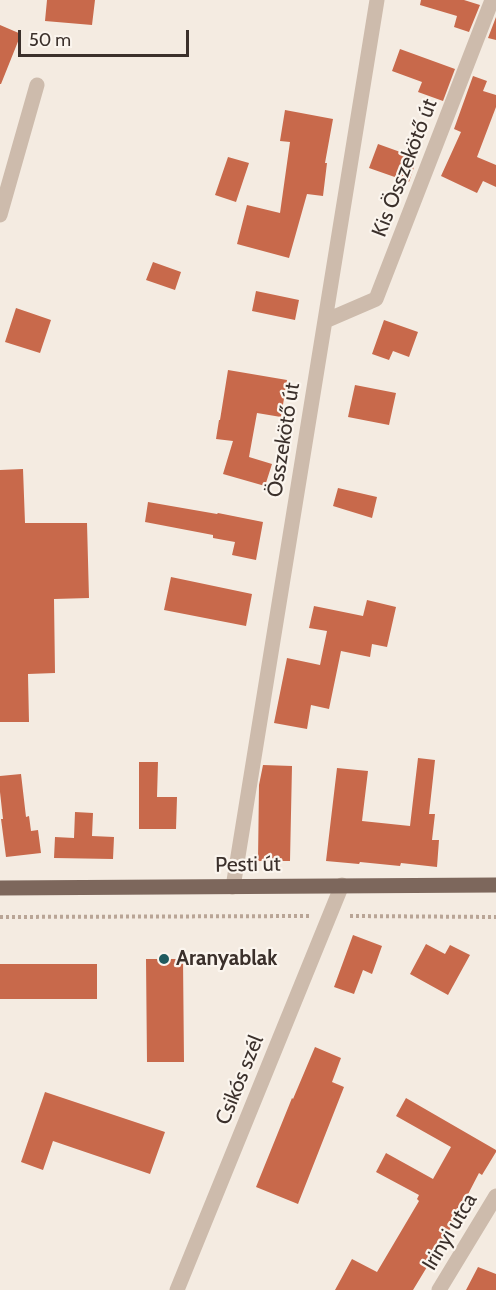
<!DOCTYPE html>
<meta charset="utf-8">
<style>
body{margin:0}
#map{position:relative;width:496px;height:1290px;overflow:hidden;background:#f4ebe1;font-family:Cabin,sans-serif}
canvas{display:block}
.scale{position:absolute;left:18px;top:30px;width:171px;height:27px;box-sizing:border-box;border:3px solid #3b302b;border-top:0;padding-left:8px;font-size:18px;line-height:21px;white-space:nowrap;color:#3b302b;-webkit-text-stroke:4px #fbf5ee;paint-order:stroke}
</style>
<div id="map">
<canvas width="496" height="1290"></canvas>
<div class="scale">50 m</div>
</div>
<script>
const context = document.querySelector('canvas').getContext('2d');
context.lineJoin = 'round';
function fill(path, color) { context.fillStyle = color; context.fill(path, 'evenodd'); }
const poly = rows => new Path2D(rows.map(r => 'M' + r).join(''));
function trace(path, color, width, dash) { context.strokeStyle = color; context.lineWidth = width; context.lineCap = dash ? 'butt' : 'round'; context.setLineDash(dash || []); context.stroke(path); }
function write(font, color, halo, rows, align = 'center') {
  context.font = font + ' Cabin,sans-serif'; context.lineWidth = 4.5; context.setLineDash([]); context.textBaseline = 'middle'; context.strokeStyle = halo; context.fillStyle = color; for (const [text, x, y, turn = 0] of rows) {
    context.save(); context.translate(x, y); context.rotate((+turn || 0) * Math.PI / 180); context.textAlign = isNaN(turn) ? turn : align; if (halo) context.strokeText(text, 0, 0); context.fillText(text, 0, 0); context.restore();
  }
}
fill(poly([
 [47,0,95,0,92,25,45,21],
 [421,0,464,0,480,5,469,32,454,27,457,16,420,5],
 [496,17,496,40,488,38],
 [0,25,21,34,1,84,0,84],
 [400,49,455,69,443,101,418,92,422,82,392,71],
 [473,76,487,81,483,91,496,95,496,107,477,157,496,165,496,187,483,181,477,193,441,176,461,132,454,129],
 [285,110,333,119,325,163,327,163,323,196,307,194,289,258,237,244,247,205,280,213,290,142,280,141],
 [378,144,417,158,409,182,369,168],
 [228,157,249,163,236,202,215,195],
 [153,262,181,272,175,290,146,280],
 [256,291,299,300,295,320,252,311],
 [16,308,51,320,40,353,5,342],
 [384,320,418,332,409,357,393,351,389,360,372,354],
 [228,370,287,380,281,417,257,413,249,457,272,464,265,486,223,474,233,441,216,439,219,420,220,420],
 [355,385,396,393,389,425,348,417],
 [23,469,25,523,87,523,89,598,54,599,55,673,28,674,29,722,0,722,0,470],
 [338,488,377,497,372,518,333,506],
 [148,502,217,514,218,513,263,522,256,560,232,555,235,542,213,538,213,535,145,522],
 [171,577,252,594,246,626,164,610],
 [367,600,396,607,387,647,372,644,370,657,341,651,329,709,311,705,307,729,274,723,287,658,320,665,327,631,309,628,314,606,363,616],
 [418,758,435,760,429,814,435,814,432,840,439,840,437,867,401,863,400,866,360,862,359,864,326,861,337,768,368,771,362,821,410,826],
 [139,762,158,762,157,797,177,797,176,829,139,829],
 [263,765,292,766,290,861,258,861,259,785],
 [21,774,26,817,29,816,31,831,38,830,41,853,6,857,1,819,3,819,0,792,0,776],
 [75,812,93,813,92,836,114,837,113,859,54,858,55,837,74,838],
 [353,935,382,946,372,974,363,970,354,994,334,987],
 [426,944,445,954,450,945,470,955,448,995,410,974],
 [146,959,183,959,184,1062,147,1062],
 [0,964,97,964,97,999,0,999],
 [315,1047,341,1058,332,1082,344,1087,298,1204,256,1187,292,1098,293,1099],
 [45,1092,165,1132,150,1174,53,1141,43,1170,21,1162],
 [406,1098,496,1150,496,1152,482,1175,479,1173,450,1229,413,1290,335,1290,352,1259,377,1272,419,1201,417,1199,419,1195,376,1172,386,1153,433,1179,451,1147,396,1116],
 [478,1267,496,1274,496,1290,466,1290]
]), '#c8694b');
trace(poly([
 [350,916,496,917],
 [0,917,309,916]
]), '#b9a596', 4, [3, 3]);
trace(poly([
 [0,215,37,85],
 [325,321,376,299,492,0],
 [233,887,377,0],
 [177,1290,342,885],
 [439,1290,496,1196]
]), '#cdbbac', 15);
trace(poly([
 [0,888,496,885]
]), '#7d675c', 15);
for (const [x, y, r, color] of [
 [164,959,6,"#1f5a5e"]
]) { const dot = new Path2D(); dot.arc(x, y, r, 0, 2 * Math.PI); context.fillStyle = color; context.fill(dot); trace(dot, '#fbf5ee', 2); }
write('21px', '#3b302b', '#fbf5ee', [
 ["Kis Összekötő út",405,168,-69],
 ["Összekötő út",284,440,-81],
 ["Pesti út",248,865,-1],
 ["Csikós szél",240,1080,-68],
 ["Irinyi utca",450,1232,-59]
]);
write('bold 21px', '#3b302b', '#fbf5ee', [
 ["Aranyablak",176,959]
], 'left');
</script>
